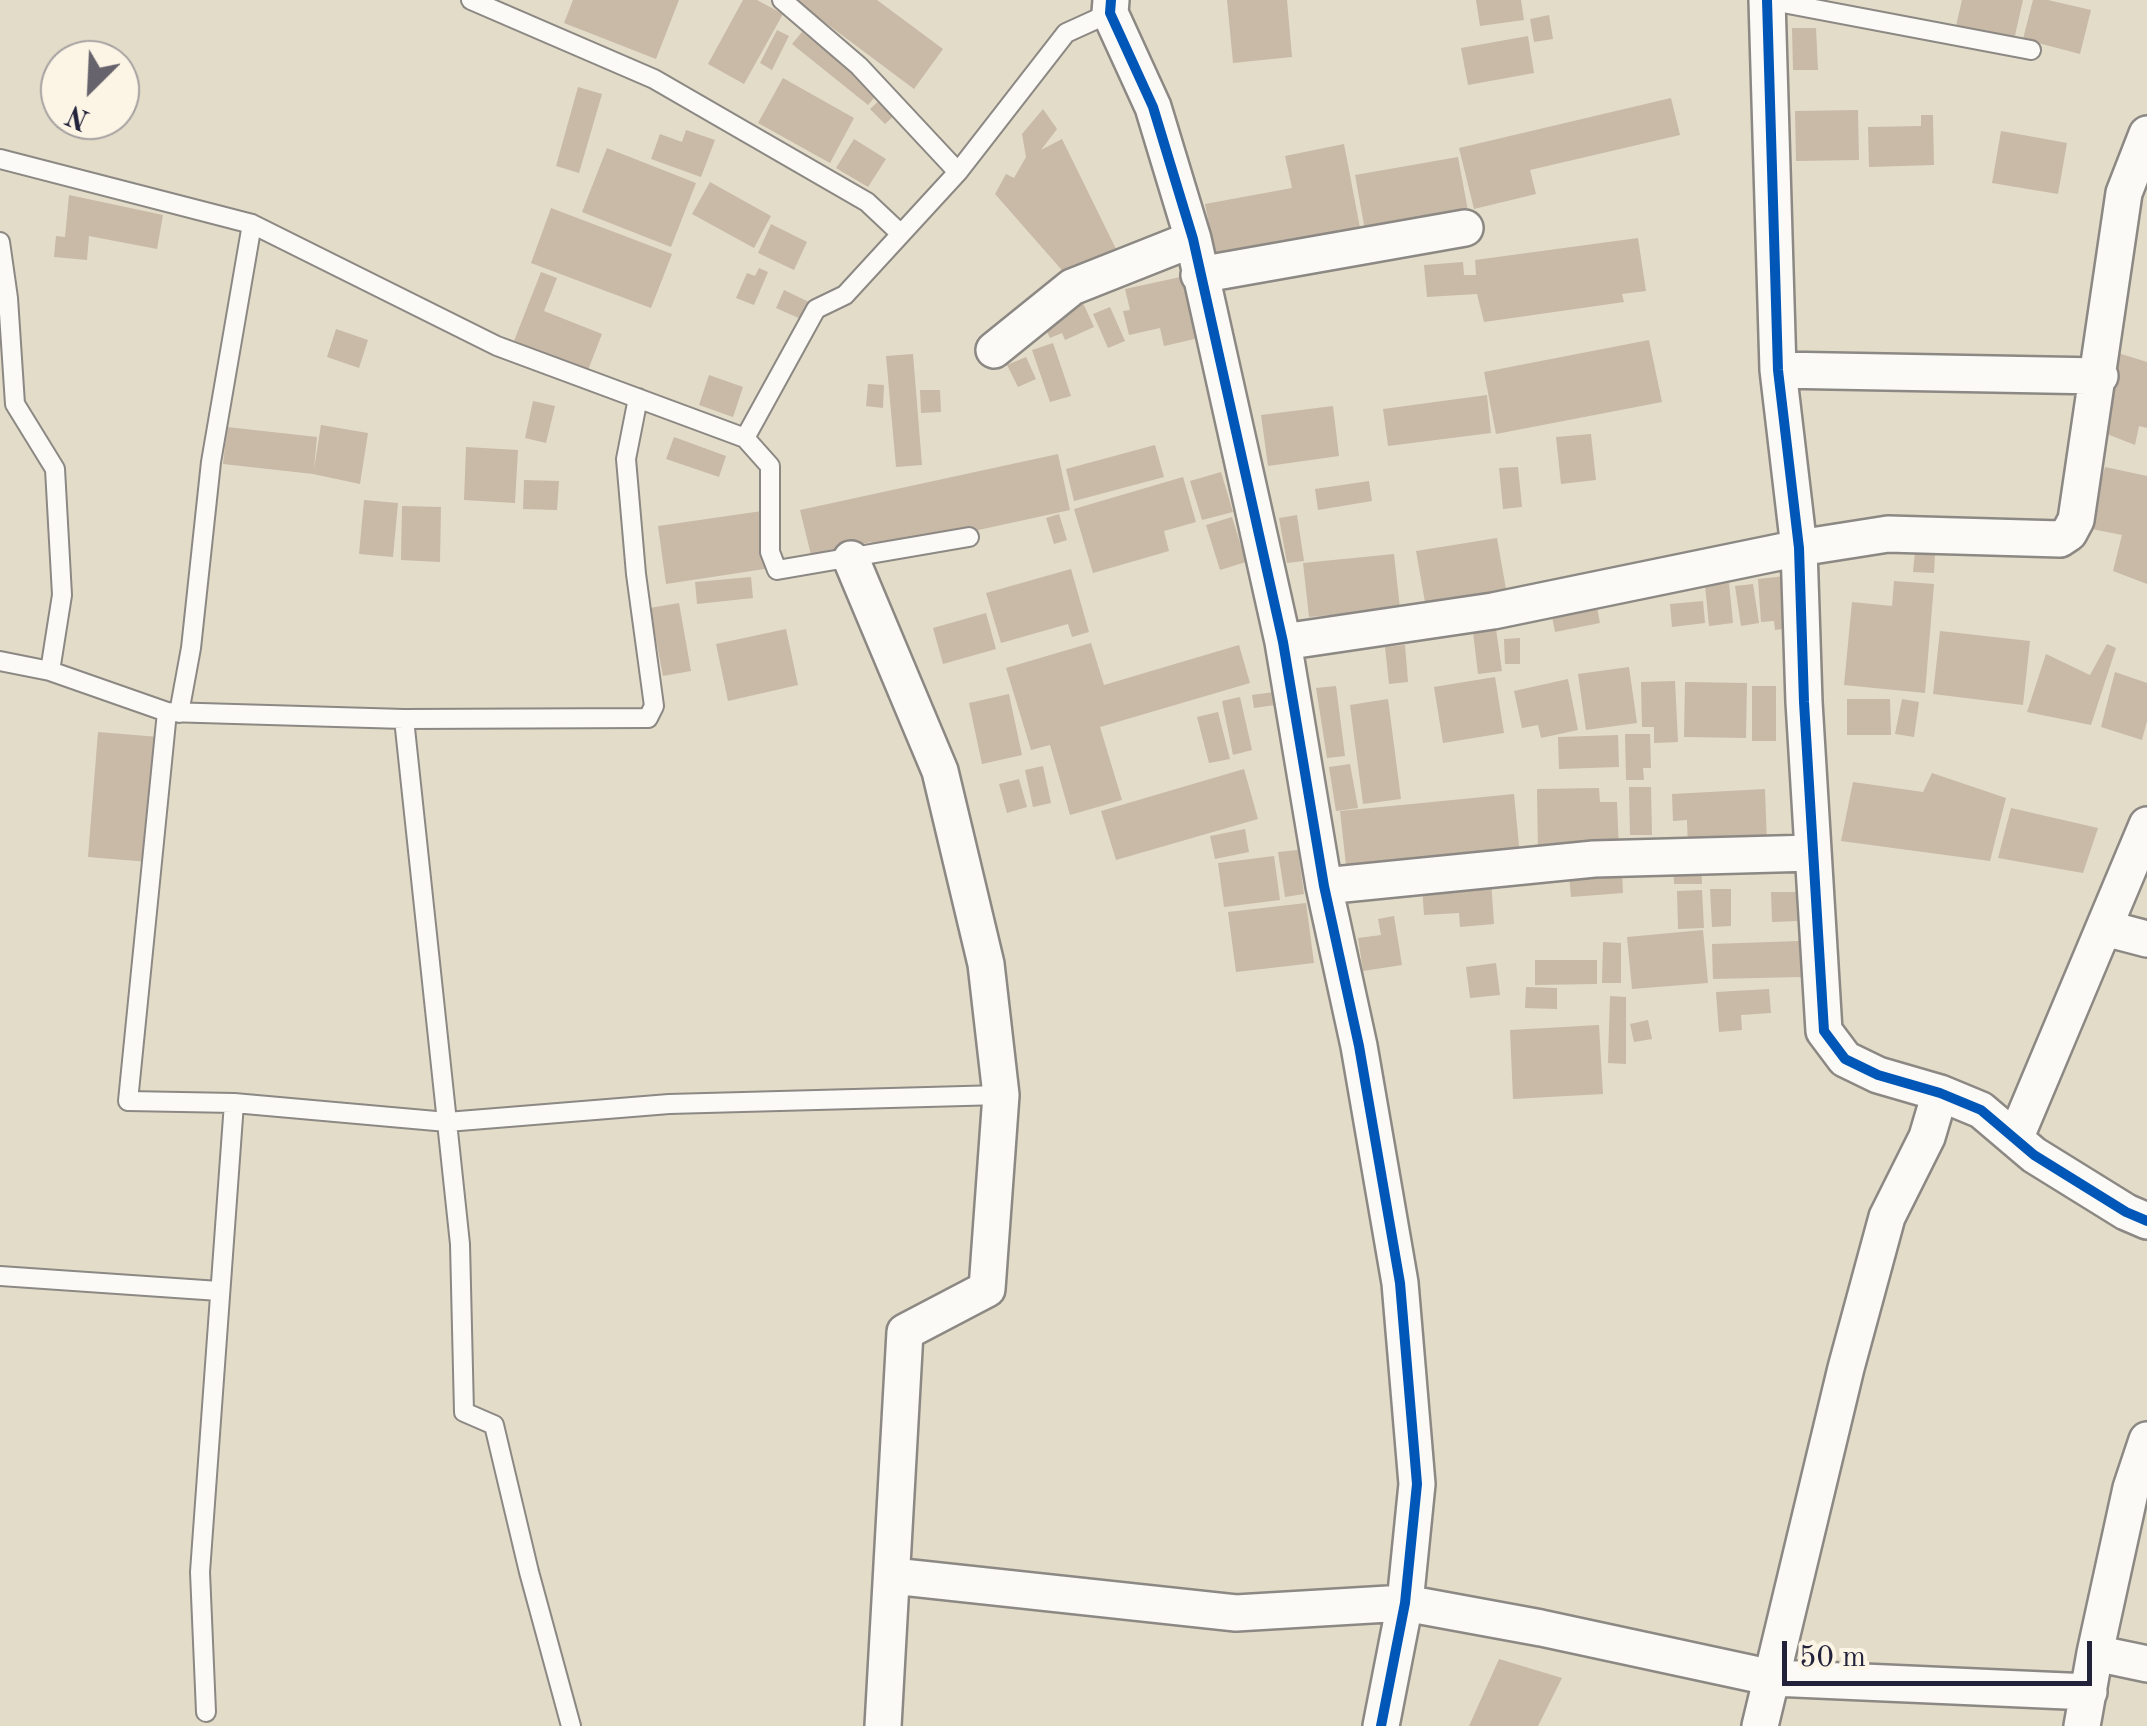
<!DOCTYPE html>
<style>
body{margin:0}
#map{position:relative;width:2147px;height:1726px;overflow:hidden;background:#e3dcc9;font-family:"Old Standard TT",serif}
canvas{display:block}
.north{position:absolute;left:40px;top:40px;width:100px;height:100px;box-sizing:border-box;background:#fcf5e5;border:2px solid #a5a1a1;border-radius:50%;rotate:204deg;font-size:28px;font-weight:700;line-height:40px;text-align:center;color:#22223b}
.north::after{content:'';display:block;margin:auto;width:35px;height:45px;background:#66636d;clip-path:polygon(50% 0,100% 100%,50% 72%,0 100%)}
.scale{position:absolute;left:1782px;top:1641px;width:310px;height:45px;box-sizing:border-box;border:5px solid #22223b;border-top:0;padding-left:12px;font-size:30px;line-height:35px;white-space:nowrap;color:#22223b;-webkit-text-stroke:8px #fcf5e5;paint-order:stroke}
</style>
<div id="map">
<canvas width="2147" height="1726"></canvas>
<div class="north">N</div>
<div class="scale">50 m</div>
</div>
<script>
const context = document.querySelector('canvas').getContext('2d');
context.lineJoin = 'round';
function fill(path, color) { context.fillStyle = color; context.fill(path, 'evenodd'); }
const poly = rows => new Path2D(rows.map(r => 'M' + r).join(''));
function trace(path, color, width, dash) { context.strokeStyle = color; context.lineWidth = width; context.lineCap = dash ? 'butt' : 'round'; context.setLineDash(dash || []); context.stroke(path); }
fill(poly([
 [573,0,679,0,656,59,564,23],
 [743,0,757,0,783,14,744,84,708,64],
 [795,0,877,0,943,49,914,89],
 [1227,0,1287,0,1292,57,1233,63],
 [1476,0,1521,0,1524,20,1480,26],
 [1962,0,2023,0,2014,40,1956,26],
 [2033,0,2048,0,2091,10,2080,54,2023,39],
 [1549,15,1553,39,1534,42,1530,19],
 [1792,28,1816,28,1818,70,1793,70],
 [777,30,789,36,772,70,760,63],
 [802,32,878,93,868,105,792,44],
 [1528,36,1534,73,1468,85,1461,48],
 [783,78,854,118,830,163,758,123],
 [578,87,602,94,579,173,556,166],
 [882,98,897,113,885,124,870,109],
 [1671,98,1680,135,1530,170,1536,194,1474,209,1459,148],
 [1043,109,1057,129,1041,150,1062,139,1117,251,1067,276,995,194,1006,174,1014,178,1026,157,1022,134],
 [1858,110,1859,160,1796,161,1795,111],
 [1921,115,1933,115,1934,165,1869,167,1868,127,1921,126],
 [686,130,715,140,701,177,651,159,660,134,682,142],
 [2001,131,2067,143,2058,194,1992,183],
 [854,139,886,159,868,187,836,168],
 [1344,144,1361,233,1216,260,1205,204,1292,188,1285,156],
 [607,148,696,183,671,247,582,212],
 [1458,157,1469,216,1366,236,1355,175],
 [710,182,771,216,754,248,692,214],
 [69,195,163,215,157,249,89,236,87,260,54,257,56,236,65,237],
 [551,208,672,254,651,308,531,263],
 [771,224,807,242,794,270,758,253],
 [1638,238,1646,291,1622,294,1624,302,1484,322,1477,294,1427,297,1424,265,1463,262,1464,275,1476,275,1475,260],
 [759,268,768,272,754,305,736,298,747,273,755,276],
 [541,272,557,278,544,311,602,334,588,370,514,341],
 [1185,276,1199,338,1164,346,1160,328,1129,335,1123,311,1130,310,1125,289],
 [784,290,811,303,803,320,776,308],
 [1083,303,1094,327,1065,340,1062,333,1050,338,1042,321],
 [1110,307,1125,341,1108,348,1093,314],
 [336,329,368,340,359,368,327,357],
 [1649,340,1662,402,1496,434,1484,372],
 [1053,343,1071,396,1050,402,1032,350],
 [2118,353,2147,362,2147,428,2139,426,2135,445,2107,434],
 [913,354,922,465,896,467,886,356],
 [1026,357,1036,379,1018,387,1007,365],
 [709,375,743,387,733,417,699,405],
 [868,384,884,385,883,408,866,406],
 [920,390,940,390,941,412,921,413],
 [1487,395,1491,433,1388,446,1383,409],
 [533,401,555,406,546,443,525,438],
 [1333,406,1339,456,1268,466,1261,415],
 [321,425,368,433,360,484,313,474,223,464,227,427,317,437,314,469],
 [1591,434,1596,480,1561,484,1556,437],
 [674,437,726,456,719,477,666,459],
 [1155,445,1164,477,1074,501,1066,469],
 [466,447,518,450,515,503,464,500],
 [1058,454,1070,510,873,553,871,542,811,555,800,510],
 [1518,467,1522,507,1503,509,1499,468],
 [2105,467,2147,476,2147,584,2113,571,2122,535,2087,528],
 [1221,472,1233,512,1202,520,1190,481],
 [1183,477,1196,522,1164,531,1169,551,1093,573,1074,509],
 [524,480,559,481,557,510,523,509],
 [1369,481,1372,501,1318,510,1315,489],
 [364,500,398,503,393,557,359,554],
 [402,506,441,507,440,562,401,560],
 [762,511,771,568,666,584,658,526],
 [1059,514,1067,540,1054,544,1046,518],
 [1297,515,1304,561,1287,563,1279,518],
 [1232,517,1246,562,1220,570,1206,525],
 [1497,538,1507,595,1426,608,1416,551],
 [1915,552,1935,553,1934,573,1913,572],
 [1394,554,1400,609,1309,617,1303,563],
 [1071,569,1089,632,1072,637,1068,624,1001,643,986,593],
 [1786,576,1791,628,1775,630,1774,621,1761,622,1758,579],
 [751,577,753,598,697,604,695,582],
 [1894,581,1934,584,1925,693,1844,685,1852,602,1892,606],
 [1729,583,1733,623,1709,626,1705,585],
 [1753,584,1759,623,1741,626,1735,586],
 [1703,601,1705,623,1672,627,1670,604],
 [1596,602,1600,623,1555,632,1551,612],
 [679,603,691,671,663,676,650,608],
 [986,613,996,649,943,664,933,628],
 [786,629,798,685,728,701,716,644],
 [1496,629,1502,671,1478,674,1473,632],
 [1940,631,2030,641,2023,705,1933,694],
 [1520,638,1520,664,1505,664,1504,639],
 [1091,643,1104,685,1239,645,1250,683,1100,727,1122,800,1070,815,1050,745,1031,750,1006,668],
 [2107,644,2116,648,2091,725,2027,712,2046,654,2090,675],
 [1405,645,1408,682,1389,684,1385,647],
 [1629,667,1637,723,1586,730,1578,674],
 [2115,672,2147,683,2147,721,2142,740,2101,727],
 [1495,677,1504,733,1443,743,1434,687],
 [1568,679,1578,730,1541,738,1538,725,1522,728,1514,691],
 [1675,681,1678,742,1654,743,1654,727,1642,727,1641,682],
 [1685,682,1747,683,1746,738,1684,737],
 [1336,686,1345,756,1327,758,1316,688],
 [1752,686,1776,686,1776,741,1752,741],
 [1274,692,1275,705,1254,708,1252,695],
 [1009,694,1022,755,982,764,969,703],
 [1240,697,1252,750,1233,755,1222,701],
 [1388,699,1401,799,1363,804,1350,705],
 [1847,699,1890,699,1891,735,1847,735],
 [1902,699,1919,702,1914,737,1895,734],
 [1218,712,1230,759,1209,763,1197,717],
 [98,732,159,737,149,862,88,857],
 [1625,734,1650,734,1651,768,1643,768,1644,780,1626,780],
 [1618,735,1619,767,1559,769,1558,737],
 [1350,764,1358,808,1336,811,1329,767],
 [1043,766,1051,803,1033,807,1025,770],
 [1244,769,1258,819,1116,860,1101,811],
 [1932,773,2006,798,1990,861,1841,841,1853,782,1923,792],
 [1019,779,1027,807,1007,813,999,784],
 [1629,787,1651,787,1652,835,1630,835],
 [1599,788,1600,802,1617,802,1619,850,1538,852,1537,789],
 [1765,789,1767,845,1688,849,1687,820,1673,821,1672,794],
 [1514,794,1520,856,1347,874,1340,811],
 [2011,808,2098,828,2083,873,1998,858],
 [1245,829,1249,852,1215,859,1210,836],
 [1298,850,1304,894,1285,897,1278,852],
 [1274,856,1280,900,1224,907,1218,863],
 [1701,864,1702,884,1674,884,1673,865],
 [1622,872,1623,893,1571,897,1569,876],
 [1491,880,1494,924,1460,927,1459,913,1424,915,1422,885],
 [1710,889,1731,889,1731,926,1712,927],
 [1702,890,1704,928,1678,929,1677,891],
 [1771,892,1796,892,1797,921,1772,922],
 [1306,903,1314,963,1236,972,1228,912],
 [1394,916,1402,965,1363,971,1358,938,1381,935,1378,919],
 [1703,930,1708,983,1632,989,1627,937],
 [1799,941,1801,977,1713,979,1712,944],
 [1603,942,1621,943,1621,983,1602,983],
 [1535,960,1597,960,1597,984,1535,985],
 [1496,963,1500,995,1470,998,1466,967],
 [1526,987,1557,988,1557,1009,1525,1008],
 [1769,989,1771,1013,1741,1015,1742,1030,1719,1032,1716,992],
 [1610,996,1626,997,1626,1064,1608,1063],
 [1648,1020,1652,1039,1634,1042,1630,1024],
 [1599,1025,1603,1094,1513,1099,1510,1030],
 [1499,1659,1562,1678,1538,1726,1469,1726]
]), '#c9b9a7');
const service = poly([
 [471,0,654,79,867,202,901,234],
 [782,0,859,66,958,172],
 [1767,0,2031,50],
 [0,159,252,224,497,346,745,438,770,466,770,552,777,570,969,537],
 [0,242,8,298,15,404,55,469,62,595,50,671],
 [745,438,816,309,845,295,958,172,1066,33,1110,13],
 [0,661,50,671,167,712,404,719,648,718,654,706,636,574,626,459,638,398],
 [167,712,128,1101,234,1103,447,1122,669,1104,1001,1095],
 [179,713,191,648,211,462,252,224],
 [404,719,460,1244,464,1412,494,1425,529,1572,571,1726],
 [0,1276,219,1291],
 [206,1712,200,1572,234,1103]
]);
const minor = poly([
 [1111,0,1110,13,1153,107,1193,239,1283,642,1324,886,1359,1046,1400,1283,1417,1484,1405,1603,1381,1726],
 [1767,0,1778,370,1799,548,1804,702,1824,1031,1845,1059,1878,1075,1940,1093,1981,1110,2034,1155,2126,1212,2147,1221],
 [1199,275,1465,228],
 [994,350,1072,287,1193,239],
 [1778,370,2100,376],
 [851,559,940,771,986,964,1001,1095,987,1289,905,1332,883,1726],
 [1283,642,1493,611,1799,548,1888,534,2060,539,2069,533,2076,520,2124,193,2147,134],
 [1324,886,1594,859,1813,853],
 [2105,928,2147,939],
 [2015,1139,2147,825],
 [893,1576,1236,1613,1405,1603,1541,1628,1773,1678,2089,1692],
 [2095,1653,2147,1664],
 [1760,1726,1846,1368,1887,1217,1927,1137,1940,1093],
 [2082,1726,2095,1653,2131,1488,2147,1440]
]);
trace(service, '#8c8883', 22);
trace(minor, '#8c8883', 40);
trace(service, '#fbfaf7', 18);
trace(minor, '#fbfaf7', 35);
trace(poly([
 [1111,0,1110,13,1153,107,1193,239,1283,642,1324,886,1359,1046,1400,1283,1417,1484,1405,1603,1381,1726],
 [1767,0,1778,370,1799,548,1804,702,1824,1031,1845,1059,1878,1075,1940,1093,1981,1110,2034,1155,2126,1212,2147,1221]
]), '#0057b8', 10);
</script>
